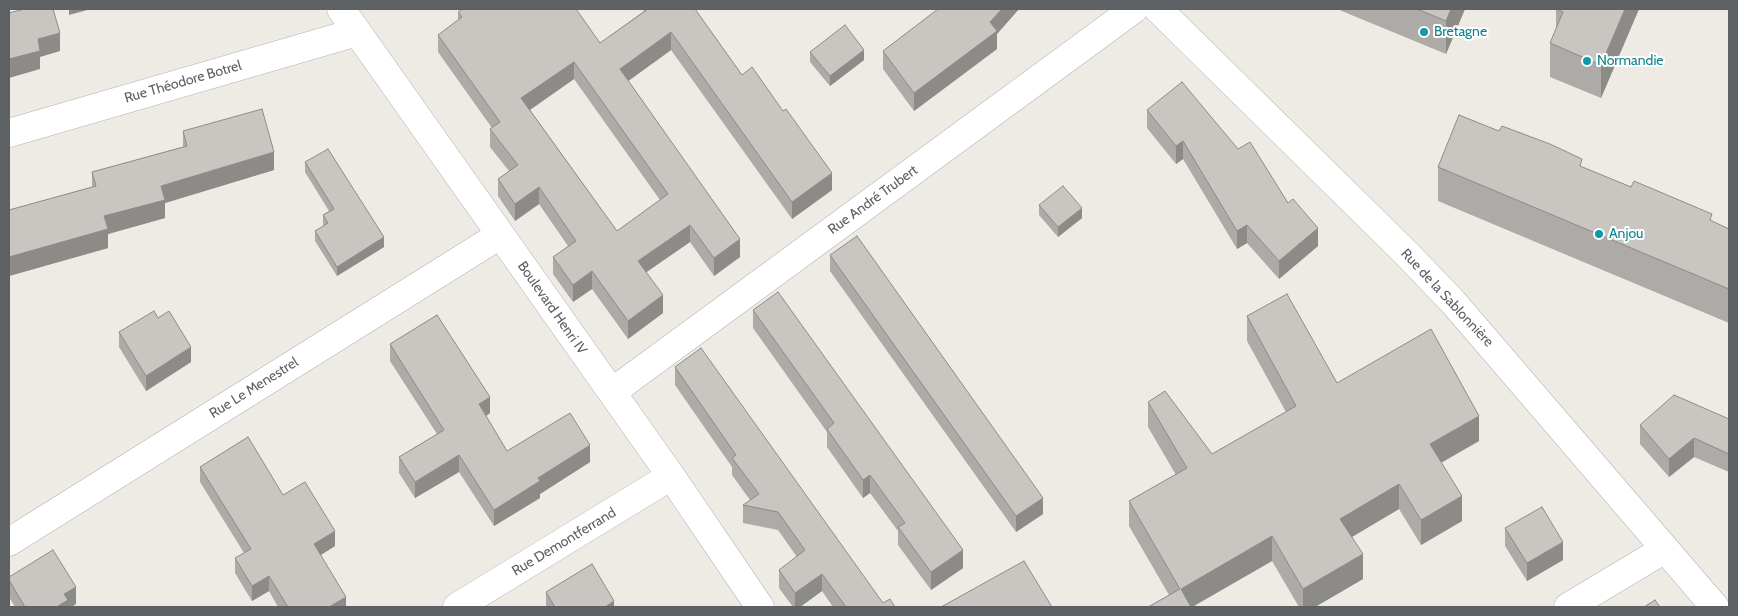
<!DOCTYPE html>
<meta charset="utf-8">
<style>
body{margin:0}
#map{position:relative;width:1738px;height:616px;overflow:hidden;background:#eeebe5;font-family:Cabin,sans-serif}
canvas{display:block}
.frame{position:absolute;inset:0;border:10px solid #5d6164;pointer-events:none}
</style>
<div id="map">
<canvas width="1738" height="616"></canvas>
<div class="frame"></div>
</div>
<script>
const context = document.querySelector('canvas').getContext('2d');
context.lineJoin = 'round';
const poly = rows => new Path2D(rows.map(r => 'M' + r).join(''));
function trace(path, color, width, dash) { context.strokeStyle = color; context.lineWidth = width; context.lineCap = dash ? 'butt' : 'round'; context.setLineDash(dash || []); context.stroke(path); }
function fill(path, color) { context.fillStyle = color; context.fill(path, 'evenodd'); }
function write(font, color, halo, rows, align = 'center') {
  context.font = font + ' Cabin,sans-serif'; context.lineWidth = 4; context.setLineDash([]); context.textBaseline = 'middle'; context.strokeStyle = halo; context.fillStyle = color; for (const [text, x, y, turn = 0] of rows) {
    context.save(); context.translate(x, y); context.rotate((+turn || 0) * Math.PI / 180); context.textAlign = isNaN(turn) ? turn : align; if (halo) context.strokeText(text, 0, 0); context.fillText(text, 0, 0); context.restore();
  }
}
const minor = poly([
 [341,9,671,476,760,607],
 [1158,9,1406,253,1453,302,1715,607],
 [9,133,357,32],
 [612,392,1134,9],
 [9,542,500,235],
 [457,607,671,476],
 [1568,607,1665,549]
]);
trace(minor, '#b0b3b6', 29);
trace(minor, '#fff', 28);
fill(poly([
 [642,9,695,9,742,75,832,190,792,219,671,50,628,81,740,257,714,276,690,242,646,272,663,313,628,339,592,289,573,302,553,274,553,257,568,246,539,204,515,221,498,196,498,179,509,171,490,147,490,129,492,128,438,52,438,35,458,20,458,12,600,43,644,11],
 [574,79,660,200,617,231,530,110],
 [937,9,1019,9,997,34,997,49,914,111,883,69,883,51,937,10],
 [1337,9,1465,9,1446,54],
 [1556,9,1639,9,1601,98,1550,77,1550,43,1556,29],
 [810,52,864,60,830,86,810,62],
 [1147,110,1238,149,1288,203,1318,246,1279,279,1247,243,1237,249,1183,159,1176,164,1147,128],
 [183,131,274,170,165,203,165,218,108,234,108,248,9,276,9,210,92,187,92,172,183,147],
 [305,162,384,247,337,276,315,241,315,231,324,226,323,225,323,215,329,211,305,172],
 [1438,167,1582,167,1729,229,1729,323,1438,201],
 [1039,205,1082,218,1058,237,1039,215],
 [830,255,1043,514,1016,532,830,271],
 [753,310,963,568,931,590,898,545,898,531,870,493,863,498,827,447,827,432,753,328],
 [1247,316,1337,383,1479,441,1441,463,1462,521,1421,545,1399,509,1352,537,1363,579,1315,607,1299,607,1272,561,1192,607,1148,607,1169,595,1129,526,1129,501,1176,475,1148,427,1148,402,1212,454,1286,412,1247,341],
 [158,318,191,362,146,391,119,347,119,332],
 [390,344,490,413,486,416,507,451,590,462,540,494,540,498,494,526,459,472,415,498,399,473,399,457,437,434,390,361],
 [675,367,883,603,895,607,833,607,822,591,800,607,793,607,779,588,779,570,797,557,778,530,743,523,743,505,750,500,732,475,732,467,675,385],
 [1729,419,1729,472,1694,457,1669,477,1640,444,1640,425],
 [200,467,283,495,335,546,321,555,346,607,278,607,269,591,252,601,235,573,235,558,244,553,200,482],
 [1505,528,1563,560,1527,581,1505,546],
 [9,577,76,604,71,607,15,607,9,597],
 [546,592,614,607,546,607]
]), '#adaaa7');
fill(poly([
 [69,9,91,9,69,15],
 [1002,9,1019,9,997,34,997,49,914,111,914,93,990,22],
 [1451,9,1465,9,1446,54,1446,21],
 [1625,9,1639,9,1601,98,1601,65],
 [671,32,671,50,620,87,620,69],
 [60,33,60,51,40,57,40,69,9,78,9,59,38,39],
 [864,50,864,60,830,86,830,76],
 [574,62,574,79,521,116,521,98],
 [1183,141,1183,159,1176,164,1176,146],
 [274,152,274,170,165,203,165,218,108,234,108,248,9,276,9,257,104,216,161,186],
 [832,173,832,190,792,219,792,202],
 [539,187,539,204,515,221,515,204],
 [1082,208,1082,218,1058,237,1058,227],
 [690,225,690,242,638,278,638,261],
 [1247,225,1247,243,1237,249,1237,231],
 [1318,228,1318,246,1279,279,1279,261],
 [384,237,384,247,337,276,337,267],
 [740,239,740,257,714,276,714,258],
 [592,271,592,289,573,302,573,285],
 [663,295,663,313,628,339,628,321],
 [191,347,191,362,146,391,146,376],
 [490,397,490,413,479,421,479,404],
 [1479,416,1479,441,1430,469,1430,444],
 [1694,438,1694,457,1669,477,1669,459],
 [590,445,590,462,540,494,540,498,494,526,494,510,538,478],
 [459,455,459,472,415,498,415,482],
 [870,475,870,493,863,498,863,480],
 [1399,484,1399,509,1340,544,1340,519],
 [1462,496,1462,521,1421,545,1421,520],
 [1043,498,1043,514,1016,532,1016,516],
 [335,531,335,546,314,559,314,544],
 [1272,536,1272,561,1192,607,1181,607,1181,589],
 [1563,542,1563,560,1527,581,1527,563],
 [963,550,963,568,931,590,931,572],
 [1363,554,1363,579,1315,607,1303,607,1303,589],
 [822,574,822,591,800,607,795,607,795,593],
 [269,576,269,591,252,601,252,586],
 [76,587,76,604,71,607,58,607,64,594],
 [346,597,346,607,329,607],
 [614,601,614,607,605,607]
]), '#8d8b88');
const building = poly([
 [24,9,53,9,60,33,38,39,40,51,9,59,9,13,24,9],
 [463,9,576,9,600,43,648,9,695,9,742,75,752,67,783,111,786,109,832,173,792,202,671,32,620,69,740,239,714,258,690,225,638,261,663,295,628,321,592,271,573,285,553,257,576,241,539,187,515,204,498,179,518,165,490,129,500,122,438,35,462,17,458,12,463,9],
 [574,62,668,194,617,231,521,98,574,62],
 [938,9,1002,9,990,22,997,31,914,93,883,51,938,9],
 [1417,9,1451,9,1446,21,1417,9],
 [1557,9,1625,9,1601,65,1550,43,1563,12,1557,9],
 [845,25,864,50,830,76,810,52,845,25],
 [1182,82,1238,149,1250,142,1288,203,1293,199,1318,228,1279,261,1247,225,1237,231,1183,141,1176,146,1147,110,1182,82],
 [262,109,274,152,161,186,165,200,104,216,108,229,9,257,9,210,96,186,92,172,187,146,183,131,262,109],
 [1459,115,1499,131,1502,126,1550,144,1582,159,1580,166,1631,187,1634,181,1712,214,1710,220,1729,229,1729,289,1438,167,1459,115],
 [328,149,384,237,337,267,315,231,328,223,323,215,334,209,305,162,328,149],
 [1063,186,1082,208,1058,227,1039,205,1063,186],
 [857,236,1043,498,1016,516,830,255,857,236],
 [778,292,963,550,931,572,898,527,905,523,870,475,863,480,827,429,834,423,753,310,778,292],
 [1287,294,1337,383,1431,329,1479,416,1430,444,1462,496,1421,520,1399,484,1340,519,1363,554,1303,589,1272,536,1181,589,1191,607,1148,607,1180,589,1129,501,1187,468,1148,402,1165,391,1212,454,1296,406,1247,316,1287,294],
 [154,311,158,318,169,311,191,347,146,376,119,332,154,311],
 [437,315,490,397,479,404,507,451,570,413,590,445,538,478,540,481,494,510,459,455,415,482,399,457,444,430,390,344,437,315],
 [701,348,883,603,890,599,895,607,846,607,822,574,795,593,779,570,805,550,778,512,743,505,759,494,732,458,736,455,675,367,701,348],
 [1674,395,1729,419,1729,454,1694,438,1669,459,1640,425,1674,395],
 [248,437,283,495,305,482,335,531,314,544,346,597,329,607,288,607,269,576,252,586,235,558,251,549,200,467,248,437],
 [1542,507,1563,542,1527,563,1505,528,1542,507],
 [53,550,76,587,64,594,68,600,58,606,58,607,25,607,9,580,9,577,53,550],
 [1024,561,1052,607,941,607,1024,561],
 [592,564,614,601,605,607,555,607,546,592,592,564],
 [1655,600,1660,607,1644,607,1655,600]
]);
fill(building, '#c9c6c2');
trace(building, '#8d8b88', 1);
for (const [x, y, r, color] of [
 [1424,32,5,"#0f9aa8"],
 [1587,61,5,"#0f9aa8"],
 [1599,234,5,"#0f9aa8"]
]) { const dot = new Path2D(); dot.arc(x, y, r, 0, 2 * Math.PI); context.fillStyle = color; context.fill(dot); trace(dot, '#fff', 2); }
write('14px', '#0d838f', '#fff', [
 ["Bretagne",1434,32],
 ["Normandie",1597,61],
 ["Anjou",1609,234]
], 'left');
write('14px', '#5d6164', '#fff', [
 ["Rue Théodore Botrel",183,82,-16],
 ["Rue André Trubert",873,200,-36],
 ["Rue de la Sablonnière",1447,298,47],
 ["Boulevard Henri IV",552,308,55],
 ["Rue Le Menestrel",254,388,-32],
 ["Rue Demontferrand",564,542,-31]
]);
</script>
